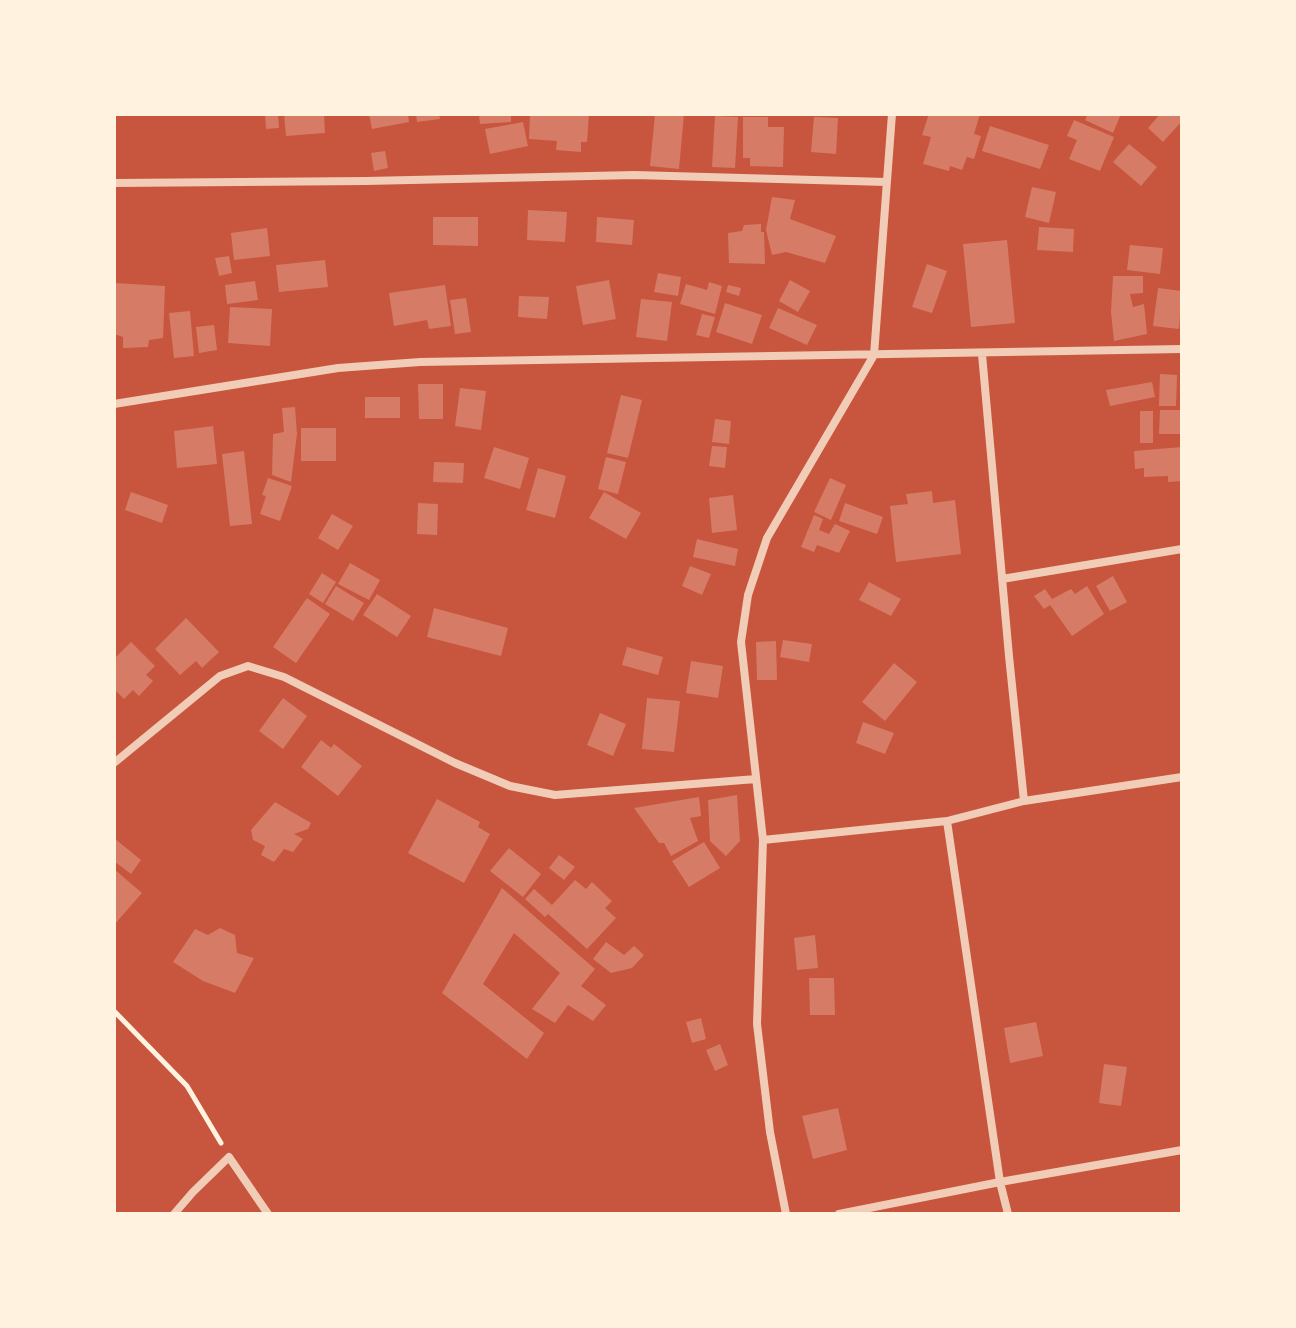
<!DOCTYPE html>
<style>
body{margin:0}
#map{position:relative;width:1296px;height:1328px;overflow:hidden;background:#c8553d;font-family:"Exo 2",sans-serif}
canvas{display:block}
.frame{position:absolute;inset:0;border:116px solid #fff3e0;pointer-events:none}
</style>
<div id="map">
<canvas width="1296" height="1328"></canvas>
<div class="frame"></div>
</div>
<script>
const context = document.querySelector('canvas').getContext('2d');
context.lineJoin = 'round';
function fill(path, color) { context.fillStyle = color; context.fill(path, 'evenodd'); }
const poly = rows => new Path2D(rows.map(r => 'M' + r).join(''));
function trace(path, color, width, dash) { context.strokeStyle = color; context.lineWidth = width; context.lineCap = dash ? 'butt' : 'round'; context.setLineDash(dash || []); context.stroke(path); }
fill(poly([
 [265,114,278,114,279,128,266,129],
 [284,114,324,114,325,133,286,136],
 [369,114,408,114,409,122,372,129],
 [416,114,439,114,440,119,417,122],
 [479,114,511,114,511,122,480,124],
 [530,114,589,114,587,142,581,142,581,152,556,150,557,141,529,139],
 [655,114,684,114,679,169,650,166],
 [929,114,980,114,974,134,981,136,974,159,967,157,962,170,950,166,949,171,923,164,931,137,922,135],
 [1088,114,1121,114,1113,133,1085,120],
 [1160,114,1182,114,1182,121,1163,142,1148,128],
 [715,116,738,117,735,168,712,167],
 [743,117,768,117,768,127,784,127,783,167,750,166,750,158,743,158],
 [814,117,838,118,836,154,811,152],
 [1074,120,1114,137,1100,171,1069,159,1077,140,1067,136],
 [523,122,528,146,490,154,485,129],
 [990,126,1049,145,1040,169,982,151],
 [1129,144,1157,167,1141,186,1113,162],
 [385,151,388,168,374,171,371,153],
 [1032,187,1056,192,1049,223,1025,217],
 [772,197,795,200,790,219,836,236,825,263,786,252,772,255,766,230],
 [528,210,567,212,565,242,527,240],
 [433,217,478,217,478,246,433,245],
 [597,217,634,220,632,245,596,242],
 [761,224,761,232,764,232,765,264,729,263,728,233,742,231,744,225],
 [1039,227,1074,229,1073,252,1037,250],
 [267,228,270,256,234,260,231,233],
 [1007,240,1015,323,971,327,963,244],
 [1130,245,1163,248,1160,274,1127,270],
 [229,256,232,273,219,276,215,258],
 [325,260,328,287,279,292,276,265],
 [927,264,947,271,932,313,912,307],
 [658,273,681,277,678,296,654,292],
 [1113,276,1143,276,1143,293,1130,294,1133,307,1144,304,1147,334,1114,341,1111,312],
 [609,280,616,319,583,325,576,286],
 [790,280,810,291,798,312,779,301],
 [255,281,258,300,227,304,225,285],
 [709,282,722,286,715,314,680,304,686,284,707,290],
 [114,283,165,286,163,338,149,340,148,347,123,348,123,337,114,334],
 [445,285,451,326,429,329,427,320,394,326,389,293],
 [728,285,741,288,739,296,726,292],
 [1158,288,1182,291,1179,329,1153,326],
 [519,296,549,297,547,319,518,317],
 [466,298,471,332,455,334,450,300],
 [641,299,672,302,667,341,636,337],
 [725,303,762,315,752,344,716,332],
 [230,307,272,309,270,346,228,343],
 [778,308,817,325,807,345,769,328],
 [190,311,194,356,174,358,169,313],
 [702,314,715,317,709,338,696,335],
 [214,325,217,350,199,353,196,327],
 [1160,374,1177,375,1176,406,1159,406],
 [1152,382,1155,397,1110,406,1106,390],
 [418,384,443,384,443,419,419,419],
 [460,388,486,391,481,430,455,426],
 [621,395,642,400,628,458,607,453],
 [365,397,400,397,400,418,365,418],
 [295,407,297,434,291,482,272,475,273,434,284,432,282,408],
 [1160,410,1182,410,1182,434,1159,434],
 [1140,411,1153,411,1153,443,1140,443],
 [715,419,731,421,729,444,712,442],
 [213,426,217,464,177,468,174,431],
 [301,428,336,428,336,461,301,461],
 [712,446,727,447,725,468,709,466],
 [494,447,529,458,520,489,484,478],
 [1182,447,1182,481,1168,482,1168,476,1144,477,1144,468,1135,469,1134,451],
 [244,451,252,524,230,526,222,454],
 [606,457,626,462,618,494,598,489],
 [434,462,464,463,463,483,433,482],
 [538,468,566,476,555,518,526,510],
 [268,478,292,486,280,521,260,514,266,496,262,495],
 [830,478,846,485,831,520,814,512],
 [932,491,933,503,955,500,961,554,896,562,890,506,908,504,906,494],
 [131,492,168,505,162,523,125,510],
 [604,492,641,513,626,539,589,518],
 [733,495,737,530,712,533,709,498],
 [418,503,438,504,437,535,417,534],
 [845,503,883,517,877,534,839,521],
 [332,514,353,526,338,550,318,538],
 [814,515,823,519,819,530,829,534,835,524,850,531,839,553,817,545,814,552,801,547],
 [697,539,738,549,735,566,693,557],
 [350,563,380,580,369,600,338,584],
 [690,566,711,574,702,595,682,586],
 [322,573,336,582,323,603,309,594],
 [1113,576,1127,602,1110,611,1096,586],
 [869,582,901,599,891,616,859,600],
 [336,586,364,603,353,621,325,604],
 [1087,586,1104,614,1072,636,1050,605,1044,609,1034,596,1045,589,1052,599,1071,589,1075,594],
 [377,594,411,616,397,637,363,615],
 [307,598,330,614,296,663,273,647],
 [434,608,508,628,501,656,427,637],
 [186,618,219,652,202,668,196,661,180,675,155,649],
 [783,640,812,644,809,662,780,657],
 [776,641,777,680,757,680,756,642],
 [131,642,155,666,146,675,153,681,139,696,133,690,124,699,114,689,114,659],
 [627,647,663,657,658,675,622,665],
 [691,661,723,666,718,698,686,693],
 [894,663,917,682,885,721,862,702],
 [283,698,307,716,283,749,259,731],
 [647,698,680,701,674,752,642,749],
 [600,713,626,724,613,756,587,745],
 [863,722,894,733,885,754,856,743],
 [321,740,331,748,334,744,362,766,338,796,301,767],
 [737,795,740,841,726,856,710,841,708,800],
 [699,797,701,816,690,818,698,841,671,856,664,843,659,843,634,808],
 [437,799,480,822,478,827,490,834,464,883,408,853],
 [275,802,311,823,308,829,294,834,303,839,293,852,284,849,274,862,261,855,265,846,253,840,251,830],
 [114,838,141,860,131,874,114,861],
 [704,842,720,868,689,887,672,861],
 [509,848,541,874,523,897,490,871],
 [559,855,575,867,564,880,549,868],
 [114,869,142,893,114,925],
 [575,880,586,889,592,882,612,901,605,908,616,918,587,949,548,914,545,917,525,899,534,889,552,905],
 [502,888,595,969,581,986,606,1005,593,1021,568,1005,555,1023,532,1009,560,973,514,933,483,984,544,1033,527,1059,442,993],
 [220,928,235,935,237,953,254,958,235,993,203,981,173,962,195,929,208,935],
 [815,935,818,968,797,970,794,938],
 [606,942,624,955,634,946,644,955,632,968,611,973,593,959],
 [809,978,834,978,835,1015,810,1015],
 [701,1018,706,1039,692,1043,686,1022],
 [1036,1022,1043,1056,1010,1063,1004,1028],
 [720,1044,728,1065,715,1071,706,1050],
 [1104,1064,1127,1067,1121,1106,1099,1103],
 [838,1108,847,1150,813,1159,802,1116]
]), '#d67c66');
trace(poly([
 [114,1011,187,1086,221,1143]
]), '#fff3e0', 5);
trace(poly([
 [114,183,366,181,635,175,886,182],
 [982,354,1009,656,1024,801],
 [114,404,338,368,420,362,1182,349],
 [1002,579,1182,549],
 [114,763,220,676,248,666,284,677,455,763,510,786,555,795,756,779],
 [947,821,1000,1182,1008,1214],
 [763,840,947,821,1024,801,1182,777],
 [174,1214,193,1192,229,1157,268,1214],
 [786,1214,770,1132,757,1024,763,840,741,642,748,595,767,538,874,355,892,114],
 [839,1214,1000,1182,1182,1150]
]), '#f1ccb7', 8);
</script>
